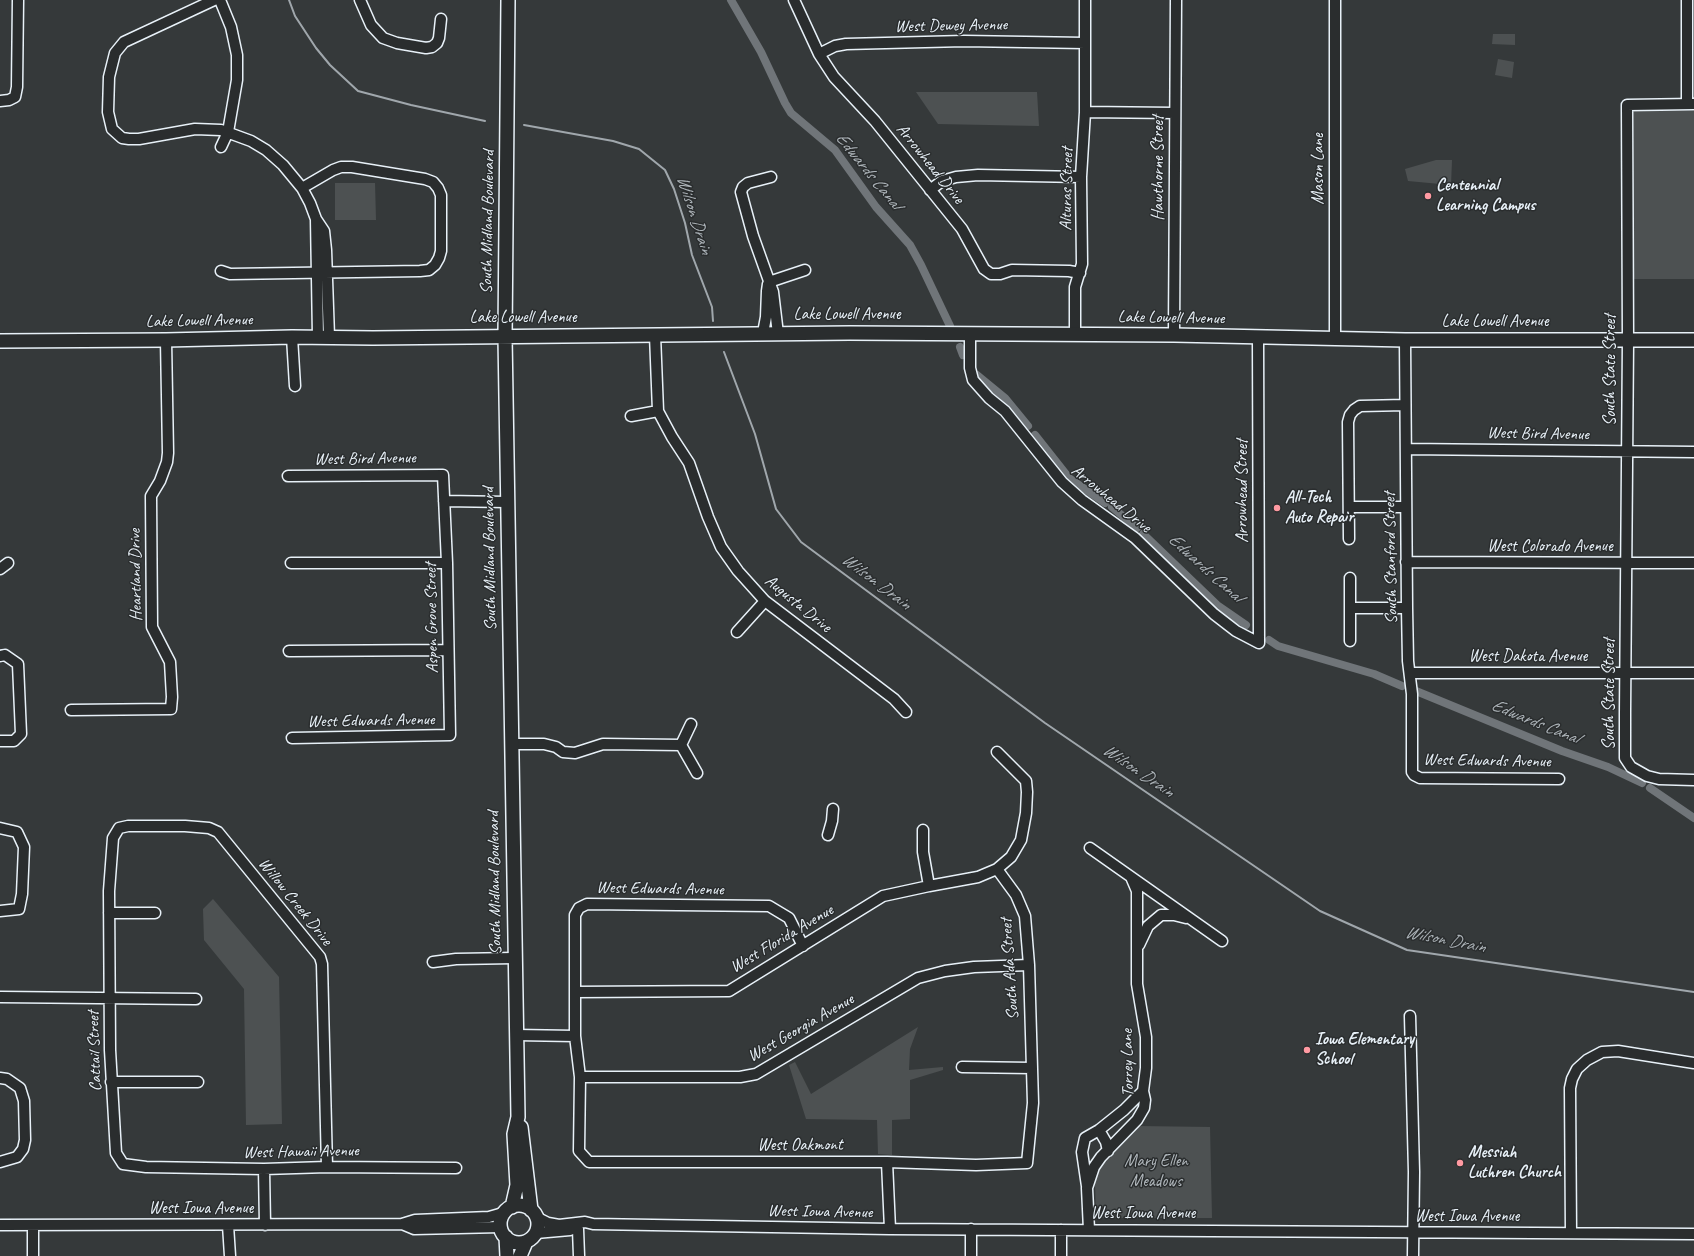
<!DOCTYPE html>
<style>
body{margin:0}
canvas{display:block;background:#35393a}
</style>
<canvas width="1694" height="1256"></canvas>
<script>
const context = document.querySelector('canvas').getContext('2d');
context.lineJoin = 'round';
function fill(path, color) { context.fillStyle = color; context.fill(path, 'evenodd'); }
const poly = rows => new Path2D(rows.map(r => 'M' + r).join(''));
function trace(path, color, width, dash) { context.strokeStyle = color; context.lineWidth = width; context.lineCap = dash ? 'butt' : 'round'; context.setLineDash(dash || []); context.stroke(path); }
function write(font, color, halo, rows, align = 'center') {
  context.font = font + ' Caveat,sans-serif'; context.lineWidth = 3; context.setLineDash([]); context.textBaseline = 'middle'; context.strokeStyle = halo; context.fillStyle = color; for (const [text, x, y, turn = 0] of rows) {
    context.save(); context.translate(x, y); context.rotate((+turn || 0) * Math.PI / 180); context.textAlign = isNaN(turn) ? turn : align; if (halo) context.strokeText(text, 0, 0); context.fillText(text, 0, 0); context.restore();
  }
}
fill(poly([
 [1493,34,1515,34,1515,45,1492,44],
 [1498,59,1514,62,1512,78,1495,75],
 [916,92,1037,92,1039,126,938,124],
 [1634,111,1694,111,1694,279,1634,279],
 [1436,160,1452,160,1451,185,1408,181,1405,169],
 [335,183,375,183,376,220,335,220],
 [213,899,279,977,282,1124,246,1125,244,989,204,940,203,909],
 [918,1027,910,1049,909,1070,943,1067,943,1070,910,1080,910,1119,892,1120,892,1155,878,1154,877,1120,806,1119,789,1065,795,1062,811,1094],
 [1137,1126,1210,1127,1212,1218,1096,1218,1095,1182,1100,1164]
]), '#4d5152');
trace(poly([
 [289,0,295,16,316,48,330,65,358,91,411,105,485,121],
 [524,125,613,141,639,149,665,170,674,189,685,223,692,255,712,307,713,321],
 [724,352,755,434,776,509,801,542,1045,723,1320,911,1407,950,1694,992]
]), '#a0a7ac', 2);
trace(poly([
 [731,0,761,52,785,103,791,113,835,150,876,207,910,245,921,265,950,326],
 [960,347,963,355],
 [977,375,1005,398,1028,426],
 [1035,435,1069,478,1105,503],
 [1112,507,1137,528],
 [1143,534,1217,605,1246,625],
 [1269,640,1278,646,1374,674,1402,686],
 [1416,691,1562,751,1608,767,1642,783],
 [1650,788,1694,818]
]), '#707579', 8);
const minor = poly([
 [214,0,124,42,115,53,109,77,108,112,112,129,122,138,129,139,139,139,195,129,221,130,251,141,266,150,283,165,302,188,310,203,316,219,324,231,326,250,329,337],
 [220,0,231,27,237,55,237,80,228,132,221,147],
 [360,0,371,25,383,38,397,43,426,48,432,47,437,43,439,38,441,19],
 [794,0,819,54,834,77,875,121,962,229,984,269,991,274,1000,274,1012,270,1069,271,1080,273],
 [819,54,835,46,846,44,964,41,1085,43],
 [0,101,9,100,15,97,17,87,18,0],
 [1687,104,1687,0],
 [1694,104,1627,105,1628,341,1625,713,1625,758,1631,767,1647,776,1659,779,1694,780],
 [1085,112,1175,113],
 [771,177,748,183,743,187,741,192,753,236,773,292,778,334],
 [930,190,942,181,956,177,978,175,1081,177],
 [316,219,318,337],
 [221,271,230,274,420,271,429,270,435,265,439,258,441,251,441,195,438,188,433,182,425,179,352,167,341,167,333,170,302,188],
 [769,282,805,270],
 [763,333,766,317,767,291,768,284],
 [655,335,658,411,672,437,689,463,708,517,721,547,738,571,765,601,894,699,906,712],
 [970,335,970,368,973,380,989,398,1005,411,1062,482,1082,500,1135,538,1214,614,1236,631,1259,643,1258,338],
 [1075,335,1075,287,1082,264,1081,177,1085,112,1085,0],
 [1174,335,1176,0],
 [292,337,295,386],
 [1335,338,1335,0],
 [1405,340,1407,608,1408,661,1412,694,1412,772,1414,775,1420,778,1559,779],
 [631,416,658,411],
 [1406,449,1694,452],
 [288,476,443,475,447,563,450,735,292,738],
 [444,501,507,502],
 [1350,507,1405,507],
 [1349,539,1348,422,1350,415,1354,410,1360,406,1405,405],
 [1406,562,1694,563],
 [291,563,447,563],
 [0,569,8,563],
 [1350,578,1350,641],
 [1351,608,1407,608],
 [737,632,765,601],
 [289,651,448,650],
 [0,656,5,655,18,664,21,734,14,741,0,741],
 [1410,673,1694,673],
 [71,710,171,709,172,697,170,662,152,627,151,496,160,481,167,462,168,453,166,340],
 [512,744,544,744,556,747,563,752,575,753,603,744,681,745],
 [681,745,697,773],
 [681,745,691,724],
 [0,828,17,832,24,847,22,894,19,909,0,911],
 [923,830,923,852,929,886],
 [828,835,832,821,833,809],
 [1090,848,1222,941],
 [109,913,155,913],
 [1139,945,1148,926,1161,915,1174,915,1186,918],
 [803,946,789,918,769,906,587,904,579,908,575,915,575,1036,580,1077,579,1151,589,1162,887,1162,976,1165,1027,1163,1033,1103,1029,965,1025,916,1016,895,997,869],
 [433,962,456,959,514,958],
 [575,992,729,991,883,896,929,886,978,877,997,869,1011,857,1021,840,1026,813,1027,792,1026,781,997,752],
 [0,997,196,999],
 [1410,1016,1414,1172,1413,1256],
 [516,1035,575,1036],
 [962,1067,1032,1068],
 [580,1077,740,1077,756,1074,918,978,945,971,974,967,1029,965],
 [0,1078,7,1079,20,1088,24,1101,25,1140,23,1149,17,1157,0,1162],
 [111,1082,198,1082],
 [1099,1130,1106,1142,1108,1151],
 [887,1162,890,1229],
 [327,1167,322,964,320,957,218,832,209,828,185,826,128,826,119,828,113,838,109,891,110,1050,116,1153,123,1164,146,1167,264,1169,327,1167,456,1168],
 [264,1169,265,1225],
 [1087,1186,1082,1152,1085,1138,1099,1130,1124,1110,1143,1091],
 [536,1217,548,1223,559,1225,585,1222,593,1224,890,1229,1694,1234],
 [402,1224,414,1229,501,1227],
 [0,1225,402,1224,415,1220,489,1217,503,1213],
 [33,1225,33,1256],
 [228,1225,230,1256],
 [578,1229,579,1256],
 [971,1229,971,1256],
 [1061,1230,1061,1256],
 [1089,1230,1087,1188,1094,1167,1101,1157,1137,1120,1144,1108,1145,1100,1143,1091,1146,1068,1146,1037,1137,984,1137,891,1131,877],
 [536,1233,570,1230],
 [1571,1233,1570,1088,1572,1079,1577,1069,1587,1060,1602,1052,1618,1051,1694,1063]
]);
const major = poly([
 [508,0,505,337,518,1117,514,1134,517,1185,512,1207],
 [0,341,166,340,292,337,373,338,850,333,1174,335,1405,340,1694,340],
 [521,1127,531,1210],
 '500 1224a19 19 0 1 1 38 0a19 19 0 1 1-38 0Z',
 [506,1237,507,1256],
 [520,1256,526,1242]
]);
trace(minor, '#e8f1f8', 13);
trace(major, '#e8f1f8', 16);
trace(minor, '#2a2d2e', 10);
trace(major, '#2a2d2e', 13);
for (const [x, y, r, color] of [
 [1428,196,4,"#ff9aa2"],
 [1277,508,4,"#ff9aa2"],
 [1307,1050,4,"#ff9aa2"],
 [1460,1163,4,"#ff9aa2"]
]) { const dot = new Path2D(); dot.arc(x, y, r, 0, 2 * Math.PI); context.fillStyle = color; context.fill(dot); trace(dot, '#2a2d2e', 1.5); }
write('17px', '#e8f1f8', '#2a2d2e', [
 ["West Dewey Avenue",951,26,-1],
 ["Arrowhead Drive",930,164,51],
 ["Hawthorne Street",1159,168,-90],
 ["Mason Lane",1319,169,-90],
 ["Alturas Street",1067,189,-89],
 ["South Midland Boulevard",488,222,-89],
 ["Lake Lowell Avenue",847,315],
 ["Lake Lowell Avenue",523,318],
 ["Lake Lowell Avenue",1171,318,1],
 ["Lake Lowell Avenue",199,321,-1],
 ["Lake Lowell Avenue",1495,322],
 ["South State Street",1611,370,-90],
 ["West Bird Avenue",1538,434,1],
 ["West Bird Avenue",365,459,-1],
 ["Arrowhead Street",1243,491,-90],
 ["Arrowhead Drive",1111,499,39],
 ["West Colorado Avenue",1550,547],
 ["South Stanford Street",1391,558,-91],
 ["South Midland Boulevard",490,559,-91],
 ["Heartland Drive",136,575,-91],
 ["Augusta Drive",798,604,39],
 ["Aspen Grove Street",432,618,-91],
 ["West Dakota Avenue",1528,657],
 ["South State Street",1610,694,-90],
 ["West Edwards Avenue",371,721,-1],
 ["West Edwards Avenue",1487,761,1],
 ["South Midland Boulevard",495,883,-91],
 ["West Edwards Avenue",660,889,1],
 ["Willow Creek Drive",295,902,51],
 ["West Florida Avenue",782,939,-31],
 ["South Ada Street",1010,969,-94],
 ["West Georgia Avenue",801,1028,-30],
 ["Cattail Street",95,1051,-92],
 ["Torrey Lane",1128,1063,-91],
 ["West Oakmont",800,1146],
 ["West Hawaii Avenue",301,1152,-1],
 ["West Iowa Avenue",201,1209],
 ["West Iowa Avenue",820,1212,1],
 ["West Iowa Avenue",1143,1214],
 ["West Iowa Avenue",1467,1217]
]);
write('bold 17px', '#e8f1f8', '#2a2d2e', [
 ["Centennial",1436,186],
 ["Learning Campus",1436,206],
 ["All-Tech",1285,498],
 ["Auto Repair",1285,518],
 ["Iowa Elementary",1315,1040],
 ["School",1315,1060],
 ["Messiah",1468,1153],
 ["Luthren Church",1468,1173]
], 'left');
write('17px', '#b2b9be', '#2a2d2e', [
 ["Mary Ellen",1156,1162],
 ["Meadows",1156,1182]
]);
write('italic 18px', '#acb3b8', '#2a2d2e', [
 ["Edwards Canal",868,171,51],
 ["Wilson Drain",694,215,72],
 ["Edwards Canal",1205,568,42],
 ["Wilson Drain",876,582,37],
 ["Edwards Canal",1535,722,22],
 ["Wilson Drain",1138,771,34],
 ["Wilson Drain",1445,940,11]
]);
</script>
